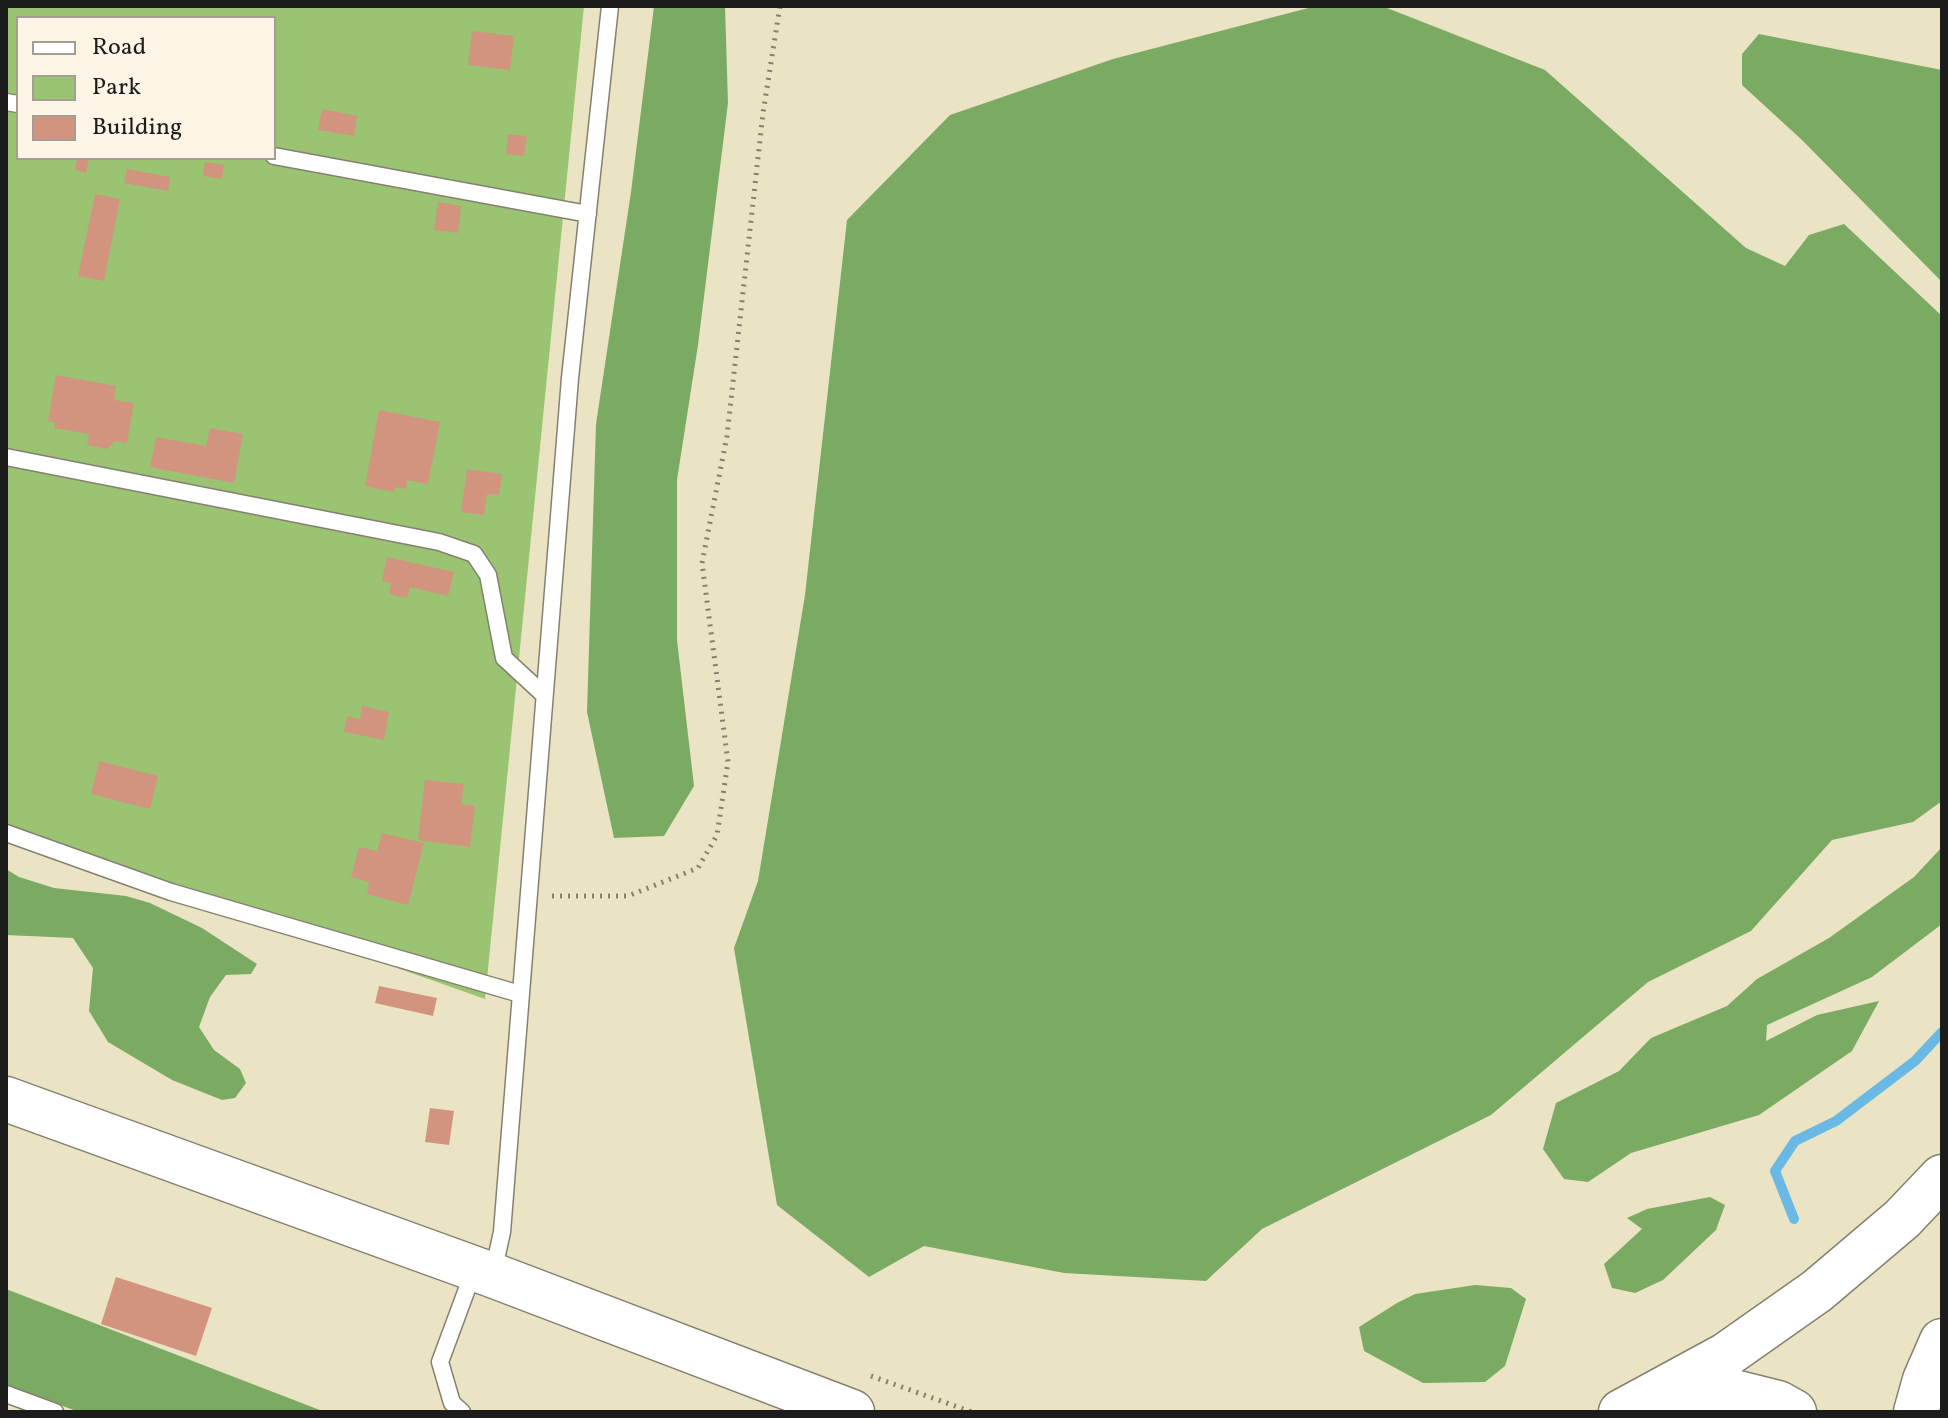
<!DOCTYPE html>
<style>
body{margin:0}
#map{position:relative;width:1948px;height:1418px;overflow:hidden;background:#ebe4c4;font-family:Vollkorn,serif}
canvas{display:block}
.frame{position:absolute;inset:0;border:8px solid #1c1c1c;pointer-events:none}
.legend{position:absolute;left:16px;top:16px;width:260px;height:144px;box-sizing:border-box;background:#fcf5e5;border:2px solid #a29e95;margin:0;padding:10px 14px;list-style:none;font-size:24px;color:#1c1c1c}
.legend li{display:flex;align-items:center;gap:16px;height:40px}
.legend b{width:40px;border:2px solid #a29e95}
</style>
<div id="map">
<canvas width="1948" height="1418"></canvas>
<div class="frame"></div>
<ul class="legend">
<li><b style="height:10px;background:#fff"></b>Road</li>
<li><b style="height:22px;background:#9ac471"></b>Park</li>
<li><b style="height:22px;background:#d2947f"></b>Building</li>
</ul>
</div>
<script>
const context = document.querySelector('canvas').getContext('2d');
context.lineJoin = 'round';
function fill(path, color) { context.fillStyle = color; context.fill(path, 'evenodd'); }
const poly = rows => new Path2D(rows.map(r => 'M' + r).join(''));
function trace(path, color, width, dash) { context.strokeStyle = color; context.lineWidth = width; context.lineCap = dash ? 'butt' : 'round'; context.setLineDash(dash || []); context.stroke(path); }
fill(poly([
 [6,6,584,6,485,999,6,830],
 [18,18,274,18,274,158,18,158]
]), '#9ac471');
fill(poly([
 [654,6,725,6,728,103,698,345,677,480,677,640,694,786,664,836,614,838,587,712,596,424,631,192],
 [1316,6,1382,6,1545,70,1746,248,1785,266,1809,235,1844,224,1942,316,1942,801,1913,822,1832,840,1751,931,1648,982,1491,1115,1262,1229,1206,1281,1064,1273,924,1246,869,1277,777,1205,734,948,758,881,805,595,847,220,950,115,1113,59],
 [1759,34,1942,70,1942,282,1802,140,1742,85,1742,54],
 [1942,847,1942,924,1872,977,1767,1025,1766,1041,1817,1015,1879,1001,1852,1051,1759,1115,1631,1153,1588,1182,1564,1179,1543,1149,1556,1103,1619,1071,1651,1038,1727,1006,1757,979,1829,938,1914,877],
 [6,869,19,877,54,888,126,896,150,903,202,928,257,964,251,974,226,975,210,997,199,1027,214,1050,240,1069,246,1083,235,1098,222,1100,172,1080,108,1042,89,1011,93,968,73,938,6,935],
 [1710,1197,1725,1205,1716,1230,1663,1280,1635,1293,1612,1288,1604,1264,1642,1229,1627,1218,1647,1209],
 [1475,1285,1511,1288,1526,1299,1505,1366,1485,1382,1423,1383,1364,1351,1359,1327,1397,1303,1415,1294],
 [6,1289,325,1412,79,1412,6,1385]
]), '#7baa63');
trace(poly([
 [1794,1219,1775,1171,1795,1141,1836,1121,1915,1061,1942,1032]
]), '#69b9e4', 10);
fill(poly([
 [472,31,514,36,510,70,468,65],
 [322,109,357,116,354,136,318,130],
 [508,134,527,136,524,156,506,154],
 [77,158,89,158,86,173,75,170],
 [205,162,224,165,222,179,203,176],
 [127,169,170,177,168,191,124,183],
 [95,194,120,199,104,281,78,276],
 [438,202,461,206,458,233,434,230],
 [56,375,116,386,114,400,134,403,127,443,115,441,107,449,87,445,89,434,54,428,55,423,48,421],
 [379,410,440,422,428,484,407,480,406,489,395,487,394,492,365,486],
 [210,428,243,434,234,483,150,467,156,437,206,446],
 [467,469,502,474,499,495,487,494,484,515,461,512],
 [387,557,454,572,448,596,410,587,407,598,389,594,391,583,382,581],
 [362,706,389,712,384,740,344,732,347,716,360,719],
 [99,761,158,776,150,809,91,794],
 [425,780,464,784,461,804,475,806,470,847,418,840],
 [382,833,424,843,408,905,367,894,369,882,351,877,359,847,377,851],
 [379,986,437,998,433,1016,375,1003],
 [430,1108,454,1111,449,1145,425,1142],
 [116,1277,212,1308,196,1356,101,1324]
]), '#d2947f');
const service = poly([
 [6,102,18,104],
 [274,156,588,214],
 [6,457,439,542,474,554,488,575,504,658,544,695],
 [6,833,171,892,520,994],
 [493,1273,502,1232,570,378,610,6],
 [6,1394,55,1412],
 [462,1412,452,1403,440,1362,474,1270]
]);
const secondary = poly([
 [6,1099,492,1275,852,1412]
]);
const trunk = poly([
 [1665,1396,1680,1392,1730,1391,1778,1403,1794,1412],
 [1621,1412,1726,1355,1817,1291,1902,1219,1942,1177],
 [1916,1412,1925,1380,1942,1341]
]);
trace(service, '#848070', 19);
trace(secondary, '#848070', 47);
trace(trunk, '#848070', 47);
trace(poly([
 [552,896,628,896,698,868,717,835,728,762,702,563,727,436,763,113,780,6],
 [871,1376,972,1412]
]), '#848070', 5, [2, 6]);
trace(service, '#fff', 16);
trace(secondary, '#fff', 44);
trace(trunk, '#fff', 44);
</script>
